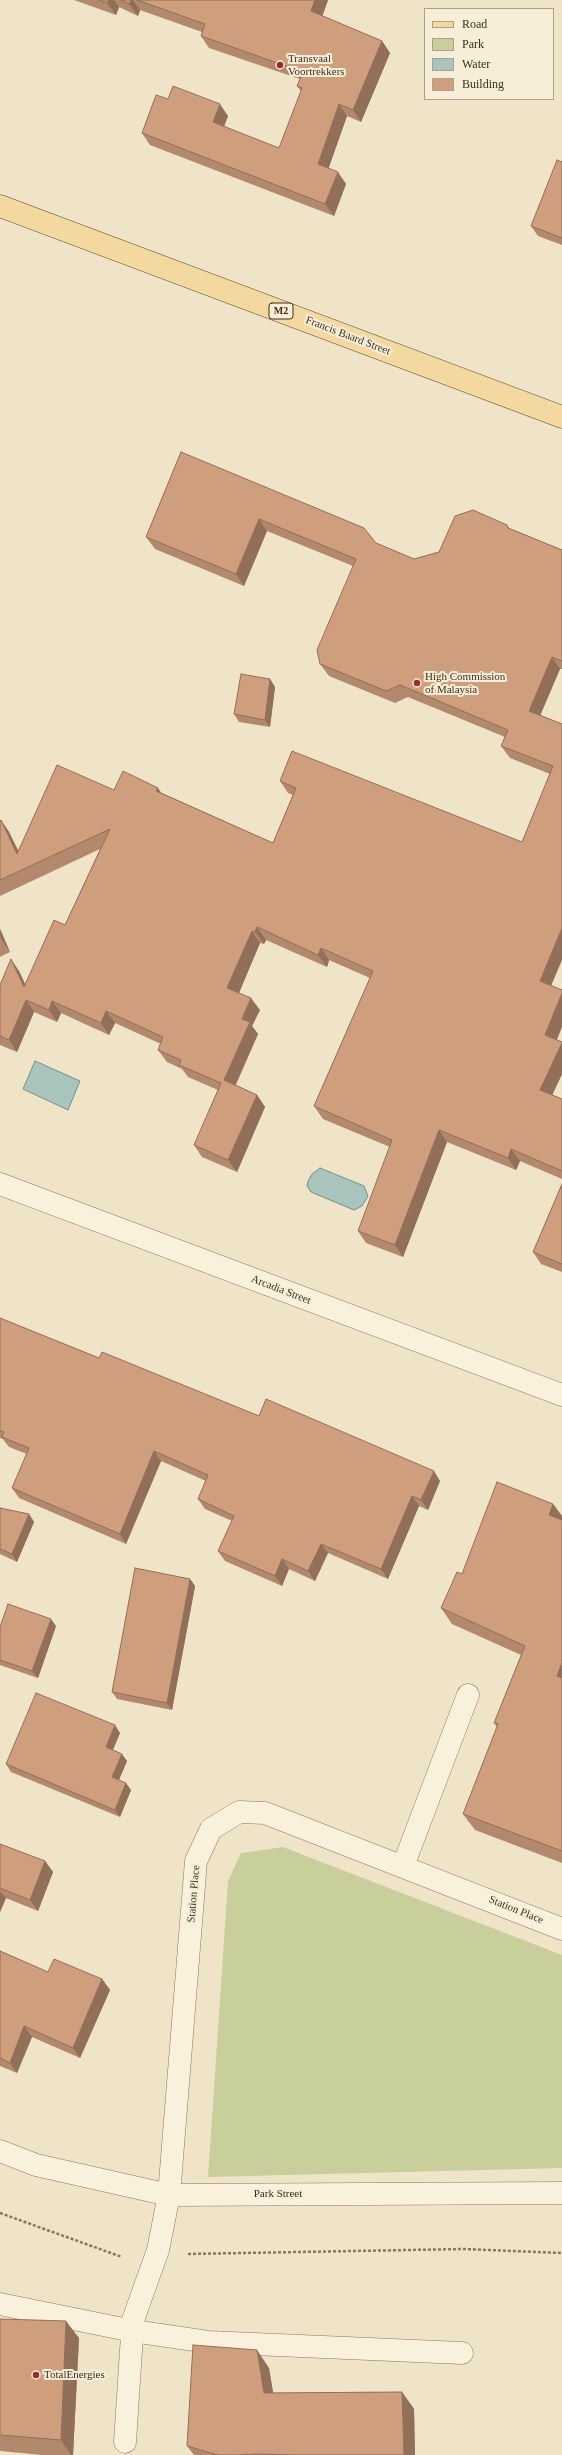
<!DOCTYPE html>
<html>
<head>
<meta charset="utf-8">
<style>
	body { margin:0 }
	#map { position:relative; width:562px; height:2455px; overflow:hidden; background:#f0e4c8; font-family:Georgia,serif }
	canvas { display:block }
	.legend { position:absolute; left:424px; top:8px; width:130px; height:92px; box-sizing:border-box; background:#f7eed8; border:1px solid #ada18e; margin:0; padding:5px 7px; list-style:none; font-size:12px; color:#3d2e20 }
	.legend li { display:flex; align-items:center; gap:8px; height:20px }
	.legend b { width:20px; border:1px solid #ada18e }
</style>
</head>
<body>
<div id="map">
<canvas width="562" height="2455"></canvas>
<ul class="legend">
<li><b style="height:5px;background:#f3d9a0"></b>Road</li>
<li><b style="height:11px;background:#c9cf9b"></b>Park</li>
<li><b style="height:11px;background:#a9c4bc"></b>Water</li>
<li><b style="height:11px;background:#cf9f7d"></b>Building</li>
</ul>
</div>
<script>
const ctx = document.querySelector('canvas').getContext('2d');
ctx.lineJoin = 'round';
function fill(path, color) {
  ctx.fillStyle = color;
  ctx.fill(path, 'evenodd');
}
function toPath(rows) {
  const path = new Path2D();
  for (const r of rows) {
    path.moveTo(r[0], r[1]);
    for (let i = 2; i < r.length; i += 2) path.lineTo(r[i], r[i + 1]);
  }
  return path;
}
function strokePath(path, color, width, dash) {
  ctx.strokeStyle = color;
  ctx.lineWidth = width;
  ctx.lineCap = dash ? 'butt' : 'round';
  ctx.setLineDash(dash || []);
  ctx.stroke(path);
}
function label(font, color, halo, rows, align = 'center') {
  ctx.font = font + ' Georgia,serif';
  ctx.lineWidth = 4;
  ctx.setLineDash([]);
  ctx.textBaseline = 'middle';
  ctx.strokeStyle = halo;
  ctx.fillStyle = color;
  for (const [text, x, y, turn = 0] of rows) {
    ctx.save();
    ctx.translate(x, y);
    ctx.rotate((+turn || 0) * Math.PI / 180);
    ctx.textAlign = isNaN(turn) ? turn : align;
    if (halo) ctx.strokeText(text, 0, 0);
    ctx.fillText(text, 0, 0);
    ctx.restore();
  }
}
fill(toPath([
	[283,1847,562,1955,562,2168,208,2177,228,1881,241,1853]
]), '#c9cf9b');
const water = toPath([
	[35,1061,80,1081,68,1110,23,1089,35,1061],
	[320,1168,364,1186,368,1196,362,1206,354,1210,311,1192,307,1186,308,1181,312,1174,320,1168]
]);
fill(water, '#a9c4bc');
strokePath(water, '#6f938a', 1);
const minor = toPath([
	[0,1184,562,1395],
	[403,1866,468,1695],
	[0,2151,36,2165,169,2195,562,2193],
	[0,2304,133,2331,208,2342,462,2353],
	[125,2442,133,2320,158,2250,169,2195,196,1861,211,1829,239,1812,265,1813,562,1929]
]);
const major = toPath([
	[0,206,562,417]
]);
strokePath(minor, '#8d765c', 23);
strokePath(major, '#5b4430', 23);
strokePath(toPath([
	[0,2213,122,2257],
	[188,2254,464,2249,562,2253]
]), '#8d765c', 2.5, [3, 2]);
strokePath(minor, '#faf1dc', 22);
strokePath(major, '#f3d9a0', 22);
fill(toPath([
	[74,0,328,0,322,16,382,41,390,53,361,122,347,116,328,168,346,184,334,216,150,145,142,133,168,99,228,116,224,127,279,148,301,91,297,86,300,79,209,48,201,36,202,32,140,10,138,16,119,7,116,15],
	[562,162,562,245,538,236,531,226],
	[181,452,376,543,414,559,439,552,507,525,509,528,562,550,562,669,560,669,540,715,562,724,551,986,557,1040,562,1042,562,1074,552,1095,562,1099,562,1179,520,1161,516,1170,447,1142,403,1257,366,1243,358,1231,390,1147,323,1119,314,1106,370,978,329,960,327,967,266,940,264,944,260,943,239,993,260,1010,252,1026,258,1034,236,1085,257,1095,265,1107,237,1172,202,1157,194,1145,218,1090,188,1077,182,1069,167,1062,158,1050,161,1044,115,1023,109,1035,61,1013,57,1022,34,1012,17,1052,0,1045,0,985,19,971,25,984,65,925,100,849,0,896,0,821,1,820,9,832,18,852,114,790,162,793,273,843,293,795,288,793,280,781,522,842,550,774,510,758,501,746,505,737,408,697,395,703,329,676,320,664,353,566,267,531,244,586,155,549,146,537],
	[270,679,275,687,270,727,239,722,234,714],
	[0,929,10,952,0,957],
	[562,1184,562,1272,541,1264,533,1252],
	[0,1318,99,1358,440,1481,428,1510,419,1506,388,1579,328,1553,315,1581,289,1569,282,1586,225,1561,218,1551,232,1521,205,1509,198,1499,206,1481,161,1461,126,1544,19,1498,12,1488,27,1454,9,1447,3,1439,0,1438],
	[553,1504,562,1516,562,1863,475,1830,463,1814,497,1727,494,1723,521,1655,452,1624,441,1608,462,1574],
	[0,1508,29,1514,34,1522,17,1562,0,1554],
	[190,1579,195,1586,172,1710,117,1699,112,1692],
	[56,1626,38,1678,0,1665,0,1627],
	[120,1733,113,1750,127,1761,119,1780,131,1790,120,1817,11,1772,6,1764],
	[0,1844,45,1861,53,1872,38,1911,6,1898,0,1912],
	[0,1951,48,1972,102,1979,110,1990,80,2058,32,2037,17,2073,0,2066],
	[0,2319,79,2338,73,2455,42,2455,0,2451],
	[269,2368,273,2393,402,2392,414,2409,415,2455,194,2455,187,2446]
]), '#b2896c');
fill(toPath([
	[109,0,114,0,119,7,116,15,107,3],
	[131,0,133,0,140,10,138,16,129,4],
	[315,0,328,0,320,23,311,11],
	[382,41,390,53,361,122,353,110],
	[220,104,228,116,221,134,213,122],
	[339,104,347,116,326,176,318,164],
	[338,172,346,184,334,216,325,204],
	[259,519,267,531,244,586,236,574],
	[552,657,560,669,537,723,529,711],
	[270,679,275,687,270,727,265,720],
	[158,788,166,800,156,791],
	[1,820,9,832,26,866,17,854],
	[257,927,266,940,264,944,255,932],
	[562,928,562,960,548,993,540,981],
	[0,929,10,952,2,940,0,936],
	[252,931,260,943,236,1000,227,988],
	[321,948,329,960,327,967,318,955],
	[11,959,19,971,32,999,24,987],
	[562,993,562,1027,554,1047,545,1035],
	[251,998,260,1010,252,1026,258,1034,232,1092,224,1080,242,1019],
	[26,1000,34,1012,17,1052,9,1040],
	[52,1001,61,1013,57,1022,49,1010],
	[106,1011,115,1023,109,1035,101,1023],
	[562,1043,562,1074,549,1102,540,1090],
	[257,1095,265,1107,237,1172,228,1160],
	[439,1130,447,1142,403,1257,395,1245],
	[511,1149,520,1161,516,1170,508,1158],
	[154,1451,161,1461,126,1544,120,1534],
	[434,1471,440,1481,428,1510,421,1500],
	[412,1496,419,1506,388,1579,381,1569],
	[553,1504,562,1516,562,1527,549,1515],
	[29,1514,34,1522,17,1562,12,1554],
	[321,1544,328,1553,315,1581,308,1571],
	[282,1559,289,1569,282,1586,275,1576],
	[190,1579,195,1586,172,1710,167,1703],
	[51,1619,56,1626,38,1678,32,1671],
	[562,1663,562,1683,557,1676],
	[115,1725,120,1733,111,1754,106,1747],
	[122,1754,127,1761,117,1784,112,1777],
	[126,1783,131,1790,120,1817,115,1810],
	[45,1861,53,1872,38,1911,30,1900],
	[0,1891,6,1898,0,1912],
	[102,1979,110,1990,80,2058,73,2048],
	[24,2026,32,2037,17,2073,10,2063],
	[66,2321,79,2338,73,2455,71,2455,61,2440],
	[257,2350,269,2368,276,2410,264,2393],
	[402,2392,414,2409,415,2455,404,2455]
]), '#916f58');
const building = toPath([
	[99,0,109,0,107,3,99,0],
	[121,0,131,0,129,4,121,0],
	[137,0,315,0,311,11,382,41,353,110,339,104,318,164,338,172,325,204,142,133,156,95,168,99,173,86,220,104,213,122,279,148,302,88,297,86,303,72,201,36,205,24,137,0],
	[557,160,562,162,562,238,531,226,557,160],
	[181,452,364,528,376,543,414,559,439,552,455,516,473,510,507,525,508,528,562,550,562,661,552,657,529,711,562,724,562,928,540,981,562,990,562,993,545,1035,562,1042,562,1043,540,1090,562,1099,562,1171,511,1149,508,1158,439,1130,395,1245,358,1231,392,1140,314,1106,373,971,321,948,318,955,257,927,255,932,252,931,227,988,251,998,242,1019,250,1022,224,1080,257,1095,228,1160,194,1145,221,1083,179,1065,181,1060,158,1050,163,1037,106,1011,101,1023,52,1001,49,1010,26,1000,9,1040,0,1036,0,985,11,959,24,987,54,920,65,925,110,829,0,880,0,821,1,820,17,854,57,765,114,790,123,771,158,788,156,791,273,843,296,788,280,781,292,751,522,842,553,766,501,746,508,730,400,685,386,691,320,664,317,650,356,559,259,519,236,574,146,537,181,452],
	[241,674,270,679,265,720,234,714,241,674],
	[562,1184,562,1264,533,1252,562,1184],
	[0,1318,99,1358,102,1352,259,1416,266,1399,434,1471,421,1500,412,1496,381,1569,321,1544,308,1571,282,1559,275,1576,218,1551,234,1516,198,1499,208,1475,154,1451,120,1534,12,1488,29,1448,2,1437,4,1432,0,1431,0,1318],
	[497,1482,553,1504,549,1515,562,1520,562,1663,557,1676,562,1678,562,1851,463,1814,498,1724,494,1723,525,1646,441,1608,457,1572,462,1574,497,1482],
	[0,1508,29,1514,12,1554,0,1549,0,1508],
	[135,1568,190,1579,167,1703,112,1692,135,1568],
	[8,1604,51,1619,32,1671,0,1660,0,1627,8,1604],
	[36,1693,115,1725,106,1747,122,1754,112,1777,126,1783,115,1810,6,1764,36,1693],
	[0,1844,45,1861,30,1900,0,1888,0,1844],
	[0,1951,48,1972,54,1959,102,1979,73,2048,24,2026,10,2063,0,2058,0,1951],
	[0,2319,66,2321,61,2440,0,2435,0,2319],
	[193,2345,257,2350,264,2393,402,2392,404,2455,294,2455,259,2454,239,2455,218,2455,187,2446,193,2345]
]);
fill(building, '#cf9f7d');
strokePath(building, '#916f58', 1);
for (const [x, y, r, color] of [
	[280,65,4,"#9e2a2b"],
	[417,683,4,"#9e2a2b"],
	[36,2375,4,"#9e2a2b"]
]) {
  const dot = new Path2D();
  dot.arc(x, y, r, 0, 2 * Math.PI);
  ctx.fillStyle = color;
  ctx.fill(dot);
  strokePath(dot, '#f7eed8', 1.5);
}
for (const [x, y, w] of [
	[281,311,24]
]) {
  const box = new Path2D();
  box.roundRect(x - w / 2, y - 8, w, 16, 3);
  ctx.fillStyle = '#f7eed8';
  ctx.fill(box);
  strokePath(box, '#3d2e20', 1);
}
label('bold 10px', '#3d2e20', null, [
	["M2",281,311]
]);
label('11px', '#3d2e20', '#f7eed8', [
	["Transvaal",288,59],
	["Voortrekkers",288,72],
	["High Commission",425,677],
	["of Malaysia",425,690],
	["TotalEnergies",44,2375]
], 'left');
label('11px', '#3d2e20', '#f7eed8', [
	["Francis Baard Street",348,336,21],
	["Arcadia Street",281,1290,21],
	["Station Place",194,1894,-85],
	["Station Place",516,1910,22],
	["Park Street",278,2194]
]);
</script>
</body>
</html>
